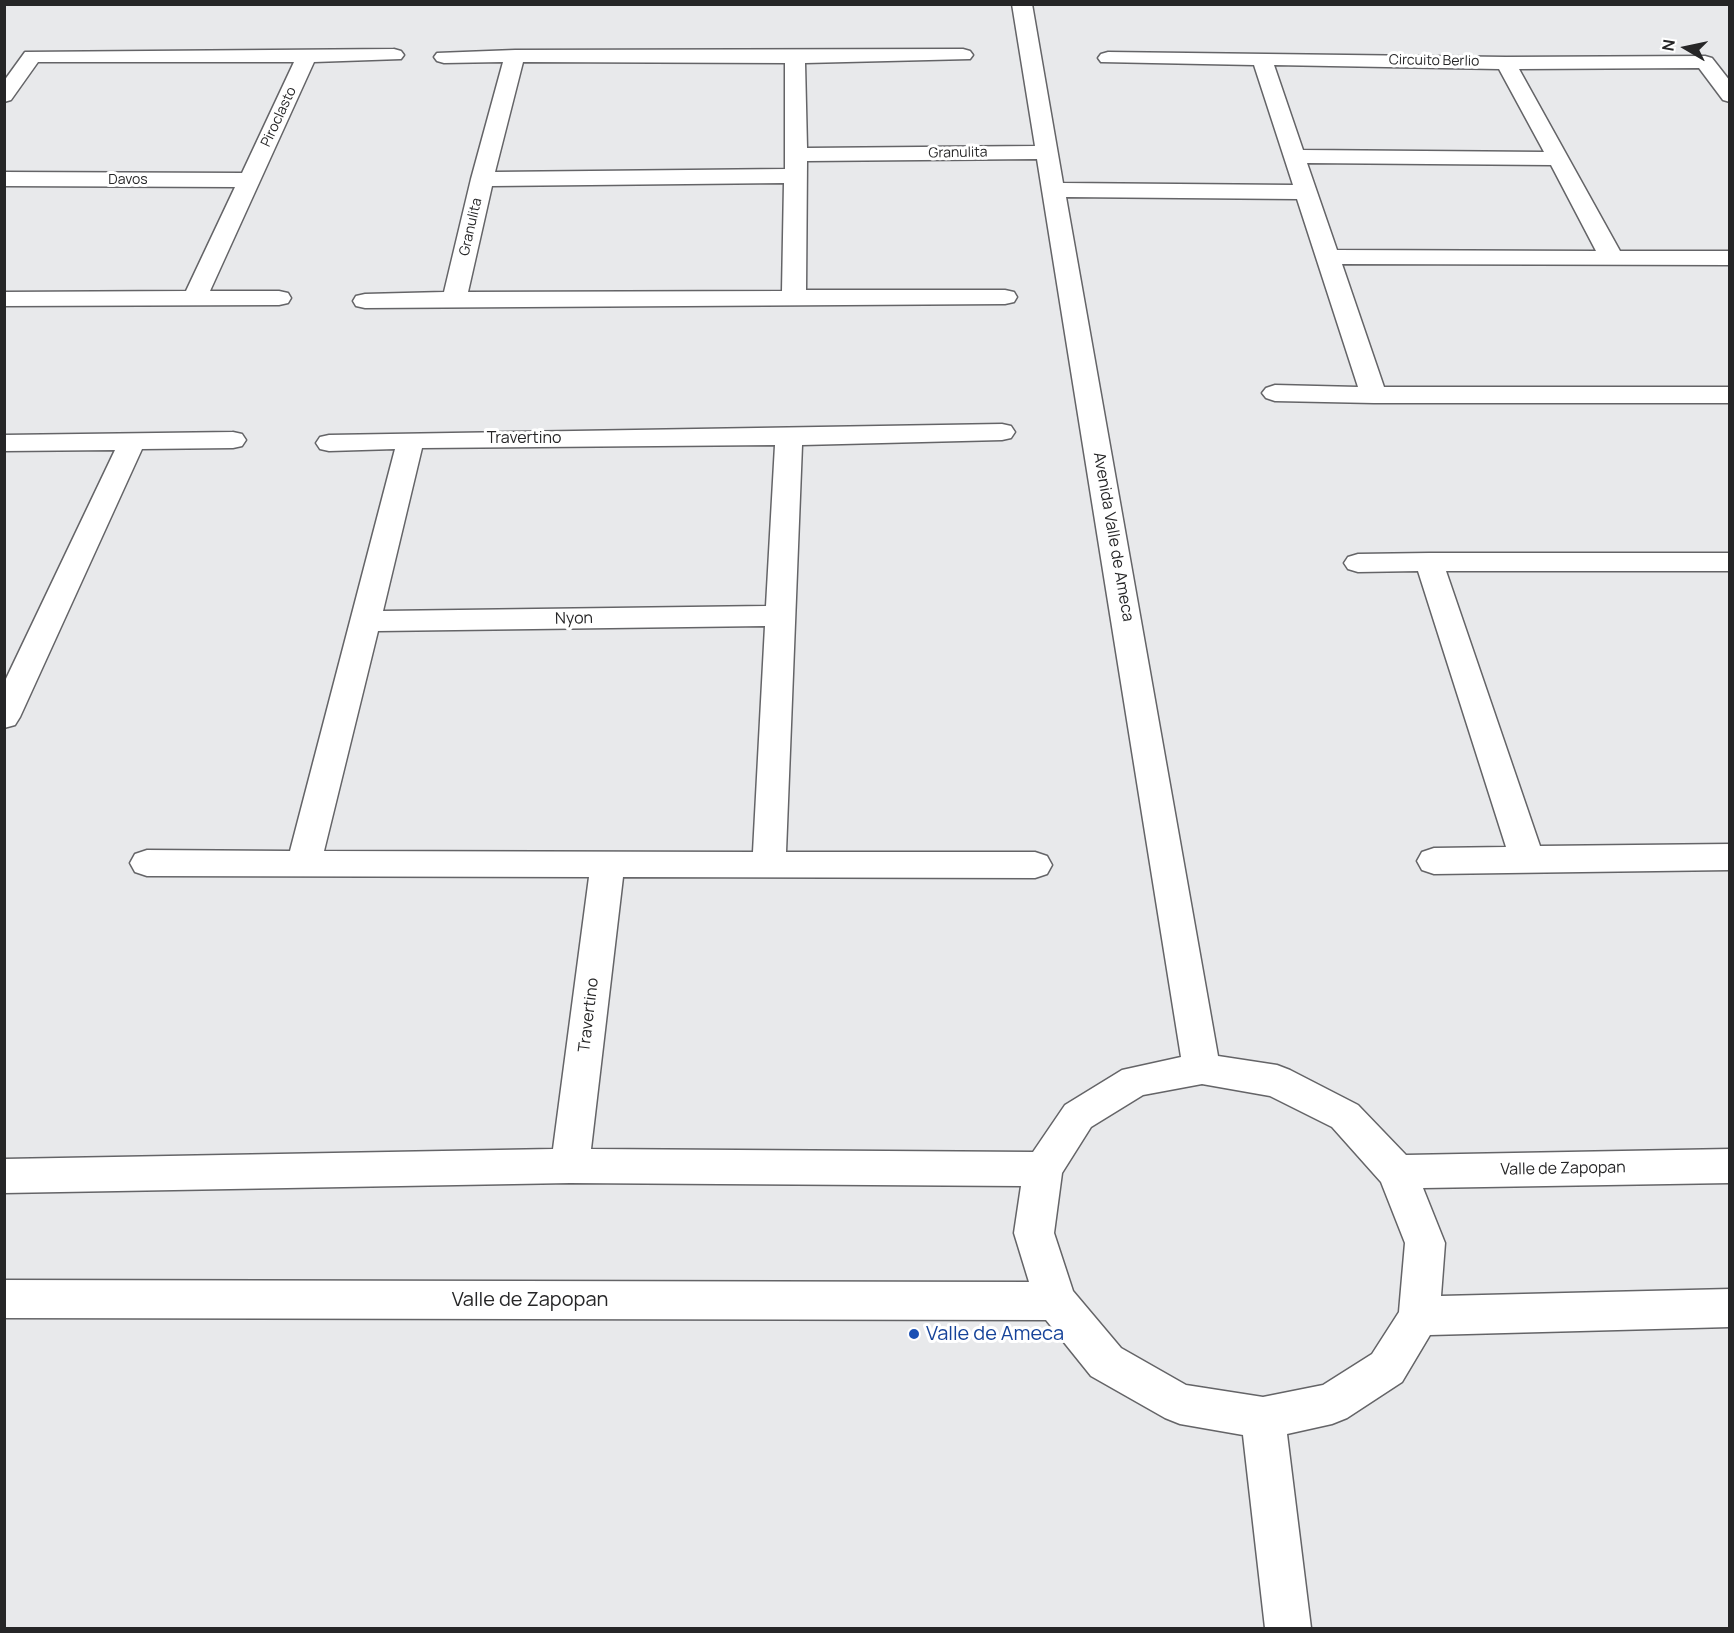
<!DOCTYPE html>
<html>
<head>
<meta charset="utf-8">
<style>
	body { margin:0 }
	#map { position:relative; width:1734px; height:1633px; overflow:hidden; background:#e8e9eb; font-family:Manrope,sans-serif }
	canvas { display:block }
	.frame { position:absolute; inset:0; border:6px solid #262627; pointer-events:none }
	.north { position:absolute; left:1656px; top:18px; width:60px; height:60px; -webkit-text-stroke:4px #fff; paint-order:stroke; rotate:279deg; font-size:16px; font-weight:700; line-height:24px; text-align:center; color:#262627 }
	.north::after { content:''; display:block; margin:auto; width:21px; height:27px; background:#262627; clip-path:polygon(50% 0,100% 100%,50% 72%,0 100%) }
</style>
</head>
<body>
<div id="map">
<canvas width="1734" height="1633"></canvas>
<div class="frame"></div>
<div class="north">N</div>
</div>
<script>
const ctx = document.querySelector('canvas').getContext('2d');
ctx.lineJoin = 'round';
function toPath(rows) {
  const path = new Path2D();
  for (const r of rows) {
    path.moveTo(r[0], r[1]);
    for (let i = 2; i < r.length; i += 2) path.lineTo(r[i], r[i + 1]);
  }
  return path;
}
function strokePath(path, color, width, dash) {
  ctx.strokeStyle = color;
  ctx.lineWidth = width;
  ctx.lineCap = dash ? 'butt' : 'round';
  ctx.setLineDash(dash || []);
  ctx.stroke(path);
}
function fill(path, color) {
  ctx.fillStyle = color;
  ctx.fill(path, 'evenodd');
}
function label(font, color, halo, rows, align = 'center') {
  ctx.font = font + ' Manrope,sans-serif';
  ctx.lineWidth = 6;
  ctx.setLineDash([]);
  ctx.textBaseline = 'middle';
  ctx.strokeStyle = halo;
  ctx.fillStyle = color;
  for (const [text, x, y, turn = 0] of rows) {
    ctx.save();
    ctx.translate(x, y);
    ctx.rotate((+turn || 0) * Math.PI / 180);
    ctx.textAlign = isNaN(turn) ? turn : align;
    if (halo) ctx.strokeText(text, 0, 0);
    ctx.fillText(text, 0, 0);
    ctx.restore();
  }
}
const street = toPath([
	[1012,4,1032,4,1063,183,1293,185,1254,65,1101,62,1098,58,1101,54,1108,52,1506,57,1705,56,1712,58,1730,81,1730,102,1723,100,1699,68,1519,69,1620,251,1730,251,1730,265,1342,264,1384,387,1730,387,1730,403,1374,403,1275,401,1266,398,1262,393,1266,388,1275,385,1358,387,1297,199,1066,197,1218,1056,1277,1065,1290,1070,1358,1105,1406,1155,1730,1149,1730,1183,1423,1188,1445,1243,1441,1296,1730,1289,1730,1327,1430,1335,1402,1382,1347,1418,1332,1424,1287,1434,1311,1628,1265,1628,1243,1435,1180,1424,1165,1418,1091,1376,1046,1320,4,1318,4,1280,1029,1282,1014,1233,1021,1186,570,1183,4,1193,4,1159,553,1149,589,877,147,876,135,872,130,863,135,854,147,850,290,851,395,449,329,451,320,449,316,443,320,437,329,435,1002,424,1011,426,1015,432,1011,438,1002,440,802,445,786,852,1035,852,1047,856,1052,865,1047,874,1035,878,623,877,591,1149,1033,1152,1065,1105,1122,1070,1181,1057,1037,159,807,161,806,290,1005,290,1014,292,1017,297,1014,302,1005,304,365,308,356,306,353,301,356,296,365,294,444,292,471,179,503,62,444,63,437,61,434,57,437,53,515,50,963,49,970,51,973,55,970,59,805,63,807,148,1035,146,1012,4],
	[523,62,785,63,785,169,495,172,523,62],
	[1274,65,1499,69,1544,152,1303,150,1274,65],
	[1307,163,1551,165,1596,251,1337,250,1307,163],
	[784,183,782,291,468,292,492,186,784,183],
	[775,445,766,606,383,611,422,448,775,445],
	[765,626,753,852,324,851,378,631,765,626],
	[1202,1084,1270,1096,1332,1127,1381,1182,1405,1243,1399,1312,1372,1354,1323,1385,1263,1397,1186,1385,1121,1348,1073,1291,1054,1233,1062,1173,1091,1127,1143,1095,1202,1084],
	[394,49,401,51,404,55,401,59,314,62,210,291,279,291,288,293,291,298,288,303,279,305,4,306,4,292,186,291,235,187,4,186,4,172,242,173,294,62,38,62,11,100,4,102,4,81,25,52,394,49],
	[233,432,242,434,246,440,242,446,233,448,142,449,20,717,15,725,4,728,4,683,115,450,4,451,4,435,233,432],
	[1730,553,1730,571,1446,571,1540,846,1730,844,1730,870,1434,874,1422,870,1417,861,1422,852,1434,848,1506,847,1418,571,1358,572,1348,569,1344,563,1348,557,1358,554,1429,553,1730,553]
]);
strokePath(street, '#646467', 3);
fill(street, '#fff');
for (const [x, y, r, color] of [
	[914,1334,6,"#1a4fb4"]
]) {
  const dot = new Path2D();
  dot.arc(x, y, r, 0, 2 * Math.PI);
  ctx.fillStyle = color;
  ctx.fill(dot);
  strokePath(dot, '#fff', 2);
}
label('14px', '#262627', '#fff', [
	["Circuito Berlio",1434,61,1],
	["Piroclasto",279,117,-65],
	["Granulita",958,153,-1],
	["Davos",128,180],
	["Granulita",471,227,-77]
]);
label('16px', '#262627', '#fff', [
	["Travertino",524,439],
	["Avenida Valle de Ameca",1113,537,80],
	["Nyon",574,619,-1],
	["Travertino",589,1015,-83],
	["Valle de Zapopan",1563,1169,-1]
]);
label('20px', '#262627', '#fff', [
	["Valle de Zapopan",530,1300]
]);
label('20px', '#164399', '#fff', [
	["Valle de Ameca",926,1334]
], 'left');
</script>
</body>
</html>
